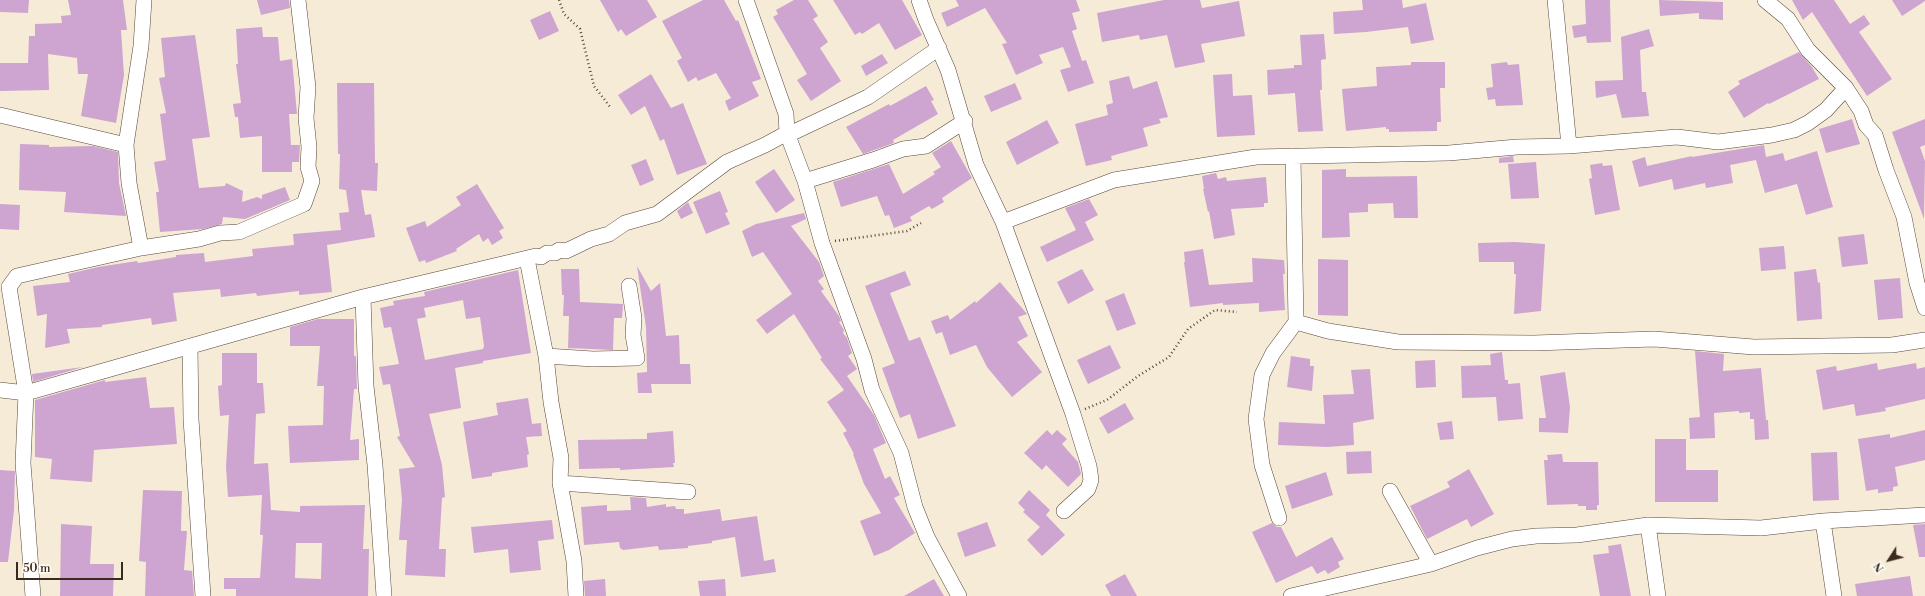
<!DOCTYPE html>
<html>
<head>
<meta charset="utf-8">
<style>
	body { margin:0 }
	#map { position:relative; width:1925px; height:596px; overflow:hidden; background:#f6ebd7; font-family:"Libre Bodoni",serif }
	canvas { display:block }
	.north { position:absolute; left:1869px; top:540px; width:40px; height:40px; -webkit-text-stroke:3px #fdfcf7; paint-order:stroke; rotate:234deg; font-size:11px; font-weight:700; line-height:16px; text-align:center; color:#3b2a1e }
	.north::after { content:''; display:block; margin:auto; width:14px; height:18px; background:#3b2a1e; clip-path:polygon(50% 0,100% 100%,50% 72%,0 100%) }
	.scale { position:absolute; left:16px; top:562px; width:107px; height:18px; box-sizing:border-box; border:2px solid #3b2a1e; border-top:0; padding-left:5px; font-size:12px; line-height:14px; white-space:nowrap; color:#3b2a1e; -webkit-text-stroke:3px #fdfcf7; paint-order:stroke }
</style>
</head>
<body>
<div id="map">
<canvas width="1925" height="596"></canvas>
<div class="north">N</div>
<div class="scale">50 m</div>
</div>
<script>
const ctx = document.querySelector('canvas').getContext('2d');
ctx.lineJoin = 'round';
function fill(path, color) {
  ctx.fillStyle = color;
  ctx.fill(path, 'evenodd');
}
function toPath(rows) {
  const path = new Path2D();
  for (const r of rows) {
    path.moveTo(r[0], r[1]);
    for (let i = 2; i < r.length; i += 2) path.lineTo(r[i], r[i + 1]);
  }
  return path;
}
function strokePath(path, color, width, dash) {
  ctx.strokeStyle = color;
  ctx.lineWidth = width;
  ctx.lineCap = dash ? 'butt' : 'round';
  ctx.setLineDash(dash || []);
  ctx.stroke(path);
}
fill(toPath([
	[0,0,29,0,28,13,0,12],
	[68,0,123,0,127,30,121,30,124,75,116,123,81,116,88,74,78,74,77,58,48,54,49,90,0,91,0,63,28,63,29,36,35,36,35,24,62,23,61,16,71,15],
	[257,0,289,0,290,8,261,15],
	[600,0,647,0,657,17,626,36,621,29,618,32],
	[703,0,724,0,736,21,738,20,761,79,752,82,759,96,729,111,725,101,731,98,716,73,698,81,696,77,688,82,677,61,682,58,662,21],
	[794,0,808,0,818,16,813,19,828,42,820,48,841,81,811,101,797,80,807,74,773,17,778,14,776,10],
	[833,0,902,0,922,35,895,50,879,23,862,34,860,32,855,35],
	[956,0,1076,0,1080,11,1072,13,1077,29,1072,31,1082,61,1086,60,1094,83,1068,92,1060,70,1071,67,1063,47,1039,55,1043,63,1016,75,1002,44,1007,43,985,8,947,27,941,13,959,6],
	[1164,0,1200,0,1202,8,1239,1,1245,36,1201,44,1205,62,1175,68,1167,35,1140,40,1139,35,1102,42,1097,13],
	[1362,0,1402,0,1403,8,1426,3,1434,40,1411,44,1408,27,1366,32,1334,34,1333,12,1363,10],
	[1585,0,1610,0,1611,42,1587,43,1586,36,1574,38,1572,26,1586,24],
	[1659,0,1723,2,1723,20,1699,19,1699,13,1660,16],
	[1792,0,1834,0,1850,24,1864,15,1870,24,1859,32,1892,79,1867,96,1812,12,1803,20],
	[1892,0,1925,0,1925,1,1902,16],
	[550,11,559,31,539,40,530,20],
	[262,27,263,37,278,37,280,61,292,59,297,114,289,114,291,145,300,145,299,162,292,162,292,172,262,172,262,136,240,138,238,117,235,117,233,104,241,103,236,64,238,64,236,29],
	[1649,29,1654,46,1640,50,1642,92,1646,92,1649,116,1622,118,1616,94,1596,98,1595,81,1623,80,1621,37],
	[1324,34,1326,59,1321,60,1322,90,1320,90,1323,131,1298,132,1295,93,1268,95,1267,70,1294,68,1294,65,1302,65,1300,35],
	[195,35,210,137,192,139,199,188,225,186,226,183,243,191,242,202,257,197,262,199,262,195,285,187,290,200,245,219,223,217,222,224,203,229,160,232,156,192,159,192,154,162,166,160,160,114,166,113,159,78,165,77,161,38],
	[1799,52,1812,67,1819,79,1769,104,1768,103,1744,118,1728,92,1740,84,1738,81],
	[882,54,888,63,866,76,861,66],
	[1411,62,1445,62,1445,88,1440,88,1441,122,1437,122,1437,131,1389,132,1389,129,1386,129,1386,127,1346,131,1342,89,1377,86,1376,67,1411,65],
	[1507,62,1508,65,1519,64,1523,105,1496,106,1495,99,1488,100,1486,88,1493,87,1491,64],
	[651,74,671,108,683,103,707,164,677,175,664,139,660,141,645,106,631,115,618,95],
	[1232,74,1233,96,1252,95,1255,135,1217,137,1213,75],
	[1129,76,1133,89,1157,81,1168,117,1159,119,1161,123,1143,128,1148,146,1111,156,1112,160,1086,166,1075,124,1108,115,1106,105,1113,103,1109,81],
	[337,83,374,83,375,163,378,163,377,191,361,190,365,215,371,214,375,237,327,245,332,292,299,295,299,291,257,296,256,293,221,297,220,289,173,293,177,321,152,325,151,318,102,325,102,327,67,329,70,343,45,348,47,314,37,316,33,286,70,282,68,274,98,267,137,261,138,263,176,257,176,255,204,253,205,262,253,256,252,249,294,245,293,234,341,230,339,213,349,212,346,190,339,189,340,154,338,154],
	[1015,83,1022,99,991,112,984,96],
	[926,86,934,100,931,101,938,114,893,140,894,143,863,154,846,127,889,104,890,106],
	[1852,119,1860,144,1826,153,1819,129],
	[1925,119,1925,145,1920,147,1925,161,1924,219,1892,132],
	[1047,120,1059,143,1017,165,1006,142],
	[951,141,972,178,942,198,944,202,932,209,929,206,910,217,912,221,894,228,889,215,885,216,877,196,841,207,833,182,889,164,903,194,935,174,933,172,941,167,932,153],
	[20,144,49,145,49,147,93,146,118,152,119,183,126,216,64,212,66,192,19,190],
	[1764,145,1766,157,1783,153,1785,161,1817,151,1833,207,1806,215,1797,184,1765,193,1756,160,1730,165,1733,183,1706,188,1705,183,1674,190,1672,179,1639,187,1632,161,1645,157,1647,166,1692,156,1692,157],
	[1513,156,1514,162,1499,163,1499,158],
	[646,159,654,180,640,186,631,165],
	[1536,162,1539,198,1511,199,1508,164],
	[1602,163,1603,166,1612,165,1620,210,1595,215,1589,179,1592,178,1590,165],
	[774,169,795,200,776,213,755,182],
	[1346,169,1346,177,1417,176,1418,218,1394,218,1393,203,1368,204,1368,212,1349,213,1350,237,1322,238,1322,170],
	[1216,173,1218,179,1226,177,1227,181,1266,177,1268,203,1264,203,1264,207,1231,209,1235,235,1214,239,1209,211,1208,212,1203,189,1204,189,1202,176],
	[477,184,504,228,499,231,503,238,492,245,488,238,483,242,479,234,456,249,457,251,426,263,425,260,419,262,406,228,425,221,427,227,461,205,456,197],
	[720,191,728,212,725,213,730,224,706,234,693,202],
	[1089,199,1098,215,1085,222,1094,240,1047,262,1040,247,1076,230,1065,208],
	[688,202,693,213,681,219,677,211],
	[0,204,20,205,19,230,0,229],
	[804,213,806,219,791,226,819,262,824,276,818,281,824,289,821,291,839,316,841,321,839,322,844,330,843,333,847,338,852,353,848,356,857,369,847,376,874,415,886,443,873,449,885,479,890,476,900,495,894,498,915,533,889,550,874,556,860,521,881,513,864,484,853,454,854,454,843,433,847,431,827,402,844,390,820,359,822,358,794,314,767,334,756,320,792,294,763,252,752,257,742,231,756,224],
	[1864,234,1868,264,1842,267,1838,237],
	[1515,242,1545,244,1541,311,1514,314,1516,274,1514,274,1514,262,1479,262,1478,243],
	[1784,246,1786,269,1761,271,1759,248],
	[1203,249,1209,285,1253,282,1252,258,1284,260,1285,274,1283,274,1285,310,1259,312,1259,303,1223,305,1223,303,1190,307,1184,262,1185,262,1184,252],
	[1318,259,1348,260,1348,316,1318,315],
	[637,266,651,291,660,283,666,336,679,335,680,364,690,364,691,384,651,384,652,393,638,393,637,373,647,372,646,327],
	[561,269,579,269,580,302,623,304,622,318,614,318,613,350,568,348,569,316,563,316,564,295,562,295],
	[1082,269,1094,290,1068,304,1057,282],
	[1816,269,1818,283,1820,282,1822,319,1797,321,1794,272],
	[518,270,531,353,483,361,483,363,455,368,461,408,429,414,442,465,445,497,442,498,439,549,446,549,445,577,405,575,407,540,399,540,402,500,399,469,415,467,397,437,400,436,390,384,383,385,379,367,399,364,391,327,384,328,380,308,394,305,393,301,425,296,424,292],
	[463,300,466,319,480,317,484,346,483,349,425,360,417,319,426,317,424,308],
	[905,271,911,285,890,293,909,341,920,337,956,426,918,439,910,414,900,418,882,368,895,363,865,286],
	[1900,278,1903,318,1878,320,1874,280],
	[1000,282,1027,314,1018,317,1028,336,1017,342,1042,372,1012,397,987,367,976,345,950,355,942,332,936,334,931,321,948,315,950,320,975,301,976,303],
	[1124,293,1136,324,1117,331,1105,301],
	[318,319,354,319,354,356,356,356,357,389,354,389,350,440,359,439,359,460,290,463,288,426,323,425,324,386,317,386,320,346,290,346,290,327],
	[1110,345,1121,368,1088,384,1077,360],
	[1695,351,1724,354,1723,371,1761,368,1766,420,1768,420,1769,439,1755,440,1754,419,1750,419,1750,412,1739,413,1739,411,1714,413,1715,438,1690,439,1689,418,1700,417],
	[1502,352,1505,380,1508,380,1508,384,1520,383,1523,419,1498,421,1496,397,1462,398,1461,366,1491,365,1490,354],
	[222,353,257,353,257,383,263,383,265,413,256,414,254,464,268,463,271,510,300,512,300,506,365,505,363,549,369,549,368,596,236,596,236,589,224,589,224,578,260,578,263,535,260,535,262,495,228,497,226,467,229,415,220,416,218,386,222,385],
	[296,543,322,543,321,579,295,578],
	[1291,356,1310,359,1310,366,1314,366,1312,391,1287,387],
	[1435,360,1436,387,1416,388,1415,361],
	[1877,363,1878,370,1916,363,1917,369,1925,367,1925,399,1885,408,1886,411,1856,416,1854,404,1823,410,1816,370,1836,366,1837,371],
	[83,367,33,382,32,374],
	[1370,369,1374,419,1353,423,1354,445,1327,447,1278,445,1279,422,1325,424,1323,395,1354,394,1351,370],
	[1565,372,1570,407,1568,433,1539,432,1539,418,1546,418,1540,376],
	[146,377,150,408,174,407,177,444,94,450,92,482,50,479,52,459,35,457,35,400,105,380,105,382],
	[528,398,532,424,541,423,542,436,526,437,529,454,527,455,528,467,492,473,492,476,472,479,463,422,498,415,496,403],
	[1125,403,1134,419,1108,434,1099,418],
	[1452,421,1454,439,1440,440,1437,423],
	[1047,430,1052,435,1057,430,1067,439,1062,444,1078,462,1081,474,1068,487,1046,465,1042,470,1024,453],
	[1925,430,1925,460,1895,467,1898,486,1893,487,1893,491,1878,493,1878,489,1866,491,1858,439,1890,434,1890,438],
	[673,431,675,463,673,463,674,467,620,470,620,468,579,469,578,440,647,439,647,433],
	[1655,439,1686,439,1686,470,1718,470,1718,502,1655,502],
	[1371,451,1372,473,1347,474,1346,452],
	[1837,452,1839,500,1813,501,1811,453],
	[1562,454,1563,462,1598,462,1599,505,1597,505,1597,510,1586,510,1586,506,1578,506,1578,504,1547,505,1544,460,1548,460,1547,455],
	[1469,469,1494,514,1471,527,1467,519,1427,539,1410,506,1450,487,1447,482],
	[0,470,15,471,14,510,8,562,0,562],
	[1326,472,1333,495,1292,509,1285,486],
	[143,490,182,491,181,531,187,531,184,570,192,571,194,596,145,596,146,562,139,561],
	[1029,490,1050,510,1046,515,1065,535,1042,556,1027,540,1040,527,1023,512,1025,510,1018,503],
	[630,497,646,498,647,507,666,504,666,507,675,506,676,509,684,509,684,514,720,509,722,521,757,516,764,561,774,559,776,572,741,577,735,537,712,541,712,543,688,546,688,548,659,550,658,546,623,550,620,548,619,542,584,545,581,507,607,505,607,511,631,510],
	[552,520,554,539,538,541,541,570,510,573,508,549,474,553,471,527],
	[987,522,996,546,965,557,957,533],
	[1272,523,1277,527,1281,527,1296,557,1332,537,1344,559,1338,562,1340,567,1328,574,1325,570,1317,574,1312,566,1276,583,1252,532],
	[61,524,92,526,90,564,114,564,113,596,60,596],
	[1925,524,1925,557,1919,557,1913,525],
	[1621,544,1631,596,1600,596,1593,555,1609,553,1608,546],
	[1125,574,1137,596,1111,596,1105,585],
	[1910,576,1913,596,1857,596,1855,584],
	[605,579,606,596,585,596,584,581],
	[725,579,726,596,700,596,698,581],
	[934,579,944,596,904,596]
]), '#cea5d0');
const minor = toPath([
	[746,0,786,114,787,133,805,181,822,243,864,359,872,390,901,453,915,507,927,537,959,596],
	[919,0,926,20,948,70,976,165,1003,222,1073,414,1089,466,1091,480,1088,489,1064,511],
	[1555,0,1569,146],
	[1765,0,1788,19,1808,50,1846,88,1861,111,1866,125,1875,135,1886,170,1904,217,1917,283,1925,308],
	[0,115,126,145],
	[805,181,873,160,903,149,926,146,965,121],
	[1003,222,1114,180,1256,157,1449,153,1517,147,1569,146,1677,137,1718,142,1772,135,1794,130,1808,123,1826,110,1846,88],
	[141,248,129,183,126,145,141,46,144,0],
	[527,259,546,356,551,402,561,458,560,483,574,561,576,596],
	[363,297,366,386,375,465,384,596],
	[1296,322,1328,331,1398,342,1534,343,1654,339,1754,347,1892,345,1925,340],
	[190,346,191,419,203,596],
	[546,356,593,359,637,358,633,335,634,318,629,286],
	[0,390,26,393,363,297,536,256,541,257,547,253,555,253,559,250,566,251,591,239,609,234,625,223,657,214,727,162,765,145,787,133,794,132,868,97,939,48],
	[560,483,688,492],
	[1390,491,1431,564],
	[1279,518,1262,465,1256,419,1262,375,1273,353,1296,322,1293,156],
	[1823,521,1834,596],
	[1648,525,1658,596],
	[33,596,23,463,26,393,9,287,17,276,141,248,199,239,220,233,239,232,304,204,312,181,308,167,309,147,306,118,308,87,298,0],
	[1291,596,1431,564,1477,548,1512,539,1536,536,1577,535,1648,525,1761,528,1823,521,1925,515]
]);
strokePath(minor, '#57473a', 16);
strokePath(toPath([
	[559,0,564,14,580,29,594,86,611,108],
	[835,241,907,231,921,223],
	[1085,409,1107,400,1138,376,1169,357,1188,329,1215,310,1237,312]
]), '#57473a', 2.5, [1, 3]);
strokePath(minor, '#fff', 15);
</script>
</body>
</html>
